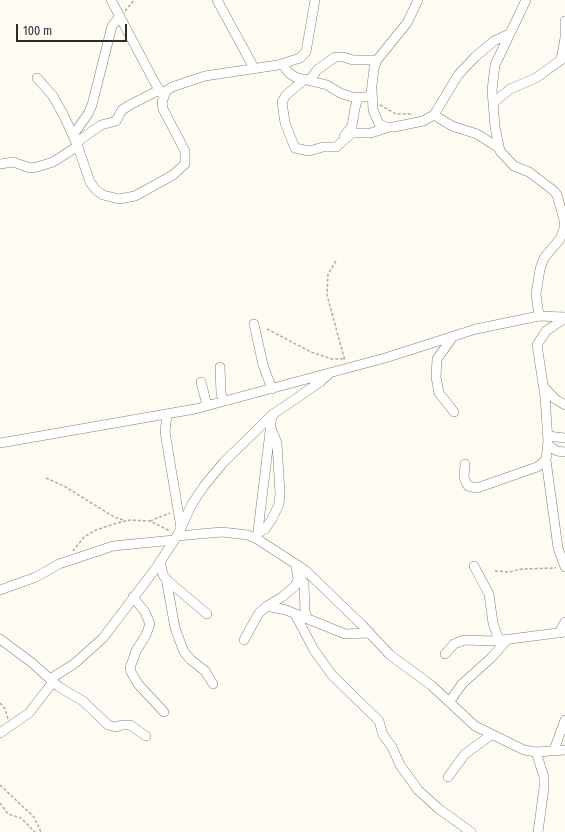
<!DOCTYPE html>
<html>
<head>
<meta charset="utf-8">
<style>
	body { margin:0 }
	#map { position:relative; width:565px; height:832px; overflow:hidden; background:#fefbf3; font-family:"Fira Sans Condensed",sans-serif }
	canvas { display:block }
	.scale { position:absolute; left:16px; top:24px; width:111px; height:18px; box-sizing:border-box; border:2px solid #2f2c25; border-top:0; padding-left:5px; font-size:12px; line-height:14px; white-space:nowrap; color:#2f2c25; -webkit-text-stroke:3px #fff; paint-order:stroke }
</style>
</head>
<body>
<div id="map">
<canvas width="565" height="832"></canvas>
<div class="scale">100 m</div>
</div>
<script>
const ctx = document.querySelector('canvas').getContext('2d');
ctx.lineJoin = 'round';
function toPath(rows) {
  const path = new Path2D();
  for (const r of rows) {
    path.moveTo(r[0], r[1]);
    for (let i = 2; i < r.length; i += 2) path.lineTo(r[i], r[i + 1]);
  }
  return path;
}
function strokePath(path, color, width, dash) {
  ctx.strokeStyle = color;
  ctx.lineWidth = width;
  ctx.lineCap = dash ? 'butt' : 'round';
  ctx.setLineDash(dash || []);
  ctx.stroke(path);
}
const minor = toPath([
	[111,0,155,83,163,96],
	[217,0,254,68],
	[526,0,495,65,492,90,495,127,500,151,514,166,529,172,554,191,557,195,564,220,564,229,560,239,544,258,540,269,536,294,539,316],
	[561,60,565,38,565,21],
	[282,64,289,73,295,77,327,85,340,93,352,97,367,97,371,94,374,68,377,60,407,23,418,0],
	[37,78,53,96,65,118,78,147,90,182,96,190,103,195,119,199,135,196,173,175,185,164,185,151,163,109,162,102,166,91,172,87,205,76,278,65,300,58,306,52,315,0],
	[305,79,286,95,282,102,285,123,295,148,309,151,323,147,336,147,352,133,371,133,389,127],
	[310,80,317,70,335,57,343,57,353,60,377,60],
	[372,90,373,110,379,124,386,127,394,127,423,121,434,115,458,75,475,57,494,41,509,34],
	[493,103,510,89,536,78,565,57],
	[434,115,452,126,477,134,499,148],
	[73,135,88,114,92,105,112,26,120,16],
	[344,136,352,126,355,108,358,98],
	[77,144,81,139,101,125,116,121,122,110,128,106,159,90],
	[0,164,13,162,30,168,37,167,53,162,78,146],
	[254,324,263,365,272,389],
	[452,338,437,359,436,377,439,393,454,412],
	[220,367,221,393,224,401],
	[201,382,207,405],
	[543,386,555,399,565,405],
	[167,414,165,432,181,528],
	[548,436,565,438],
	[0,443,195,409,385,358,476,329,539,316,565,317],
	[548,445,557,451,565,452],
	[546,460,558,548,565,567],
	[465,464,464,477,466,482,468,486,477,488,537,467,546,460,548,441,545,397,537,345,546,331,565,318],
	[258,533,265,529,272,519,279,504,280,494,277,443,270,426],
	[177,536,222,532,248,535,257,539,305,570,362,625,390,655,431,685,475,726,524,750,536,752,565,750],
	[257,539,272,415],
	[160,561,163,575,168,581,207,614],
	[474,566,489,594,493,623,499,641],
	[298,574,304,583,305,612,308,619],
	[166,578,175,628,184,652,191,660,205,671,213,684],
	[0,590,36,577,59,564,113,546,174,540],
	[133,597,145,612,150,624,146,635,136,651,130,668,131,672,138,684,164,712],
	[267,606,286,610,345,634,370,633],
	[295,614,314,650,332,675,379,721,383,735,392,747,400,765,418,790,439,809,471,832],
	[559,633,565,622],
	[0,639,31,662,59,687,83,701,108,725,116,727,122,725,130,725,146,736],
	[244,640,259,613,267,606,282,597,295,586,298,580,296,565],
	[445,654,454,644,464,640,495,641,565,632],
	[50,679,74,664,103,638,156,568,177,536,192,504,204,486,223,463,272,415,320,382,330,373],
	[450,701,462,684,491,658,507,640],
	[0,733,29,713,53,682],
	[554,750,565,720],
	[536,752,544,777,544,788,538,832],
	[448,777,465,754,491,735]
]);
strokePath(minor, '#867f6f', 10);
strokePath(toPath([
	[125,11,134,0],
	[380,105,396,114,413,114],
	[336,261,328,274,327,295,345,361],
	[267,329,311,352,332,359,344,359],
	[46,478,64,486,114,517,126,521],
	[150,521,170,513],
	[73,551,84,537,96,530,117,523,130,520,150,521,170,531],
	[495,571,509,572,522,569,556,568],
	[0,703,5,709,8,719],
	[0,785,34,817,41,832],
	[0,803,8,814,21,818,35,832]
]), '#afaca5', 1.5, [3, 2]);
strokePath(minor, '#fff', 9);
</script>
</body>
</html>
